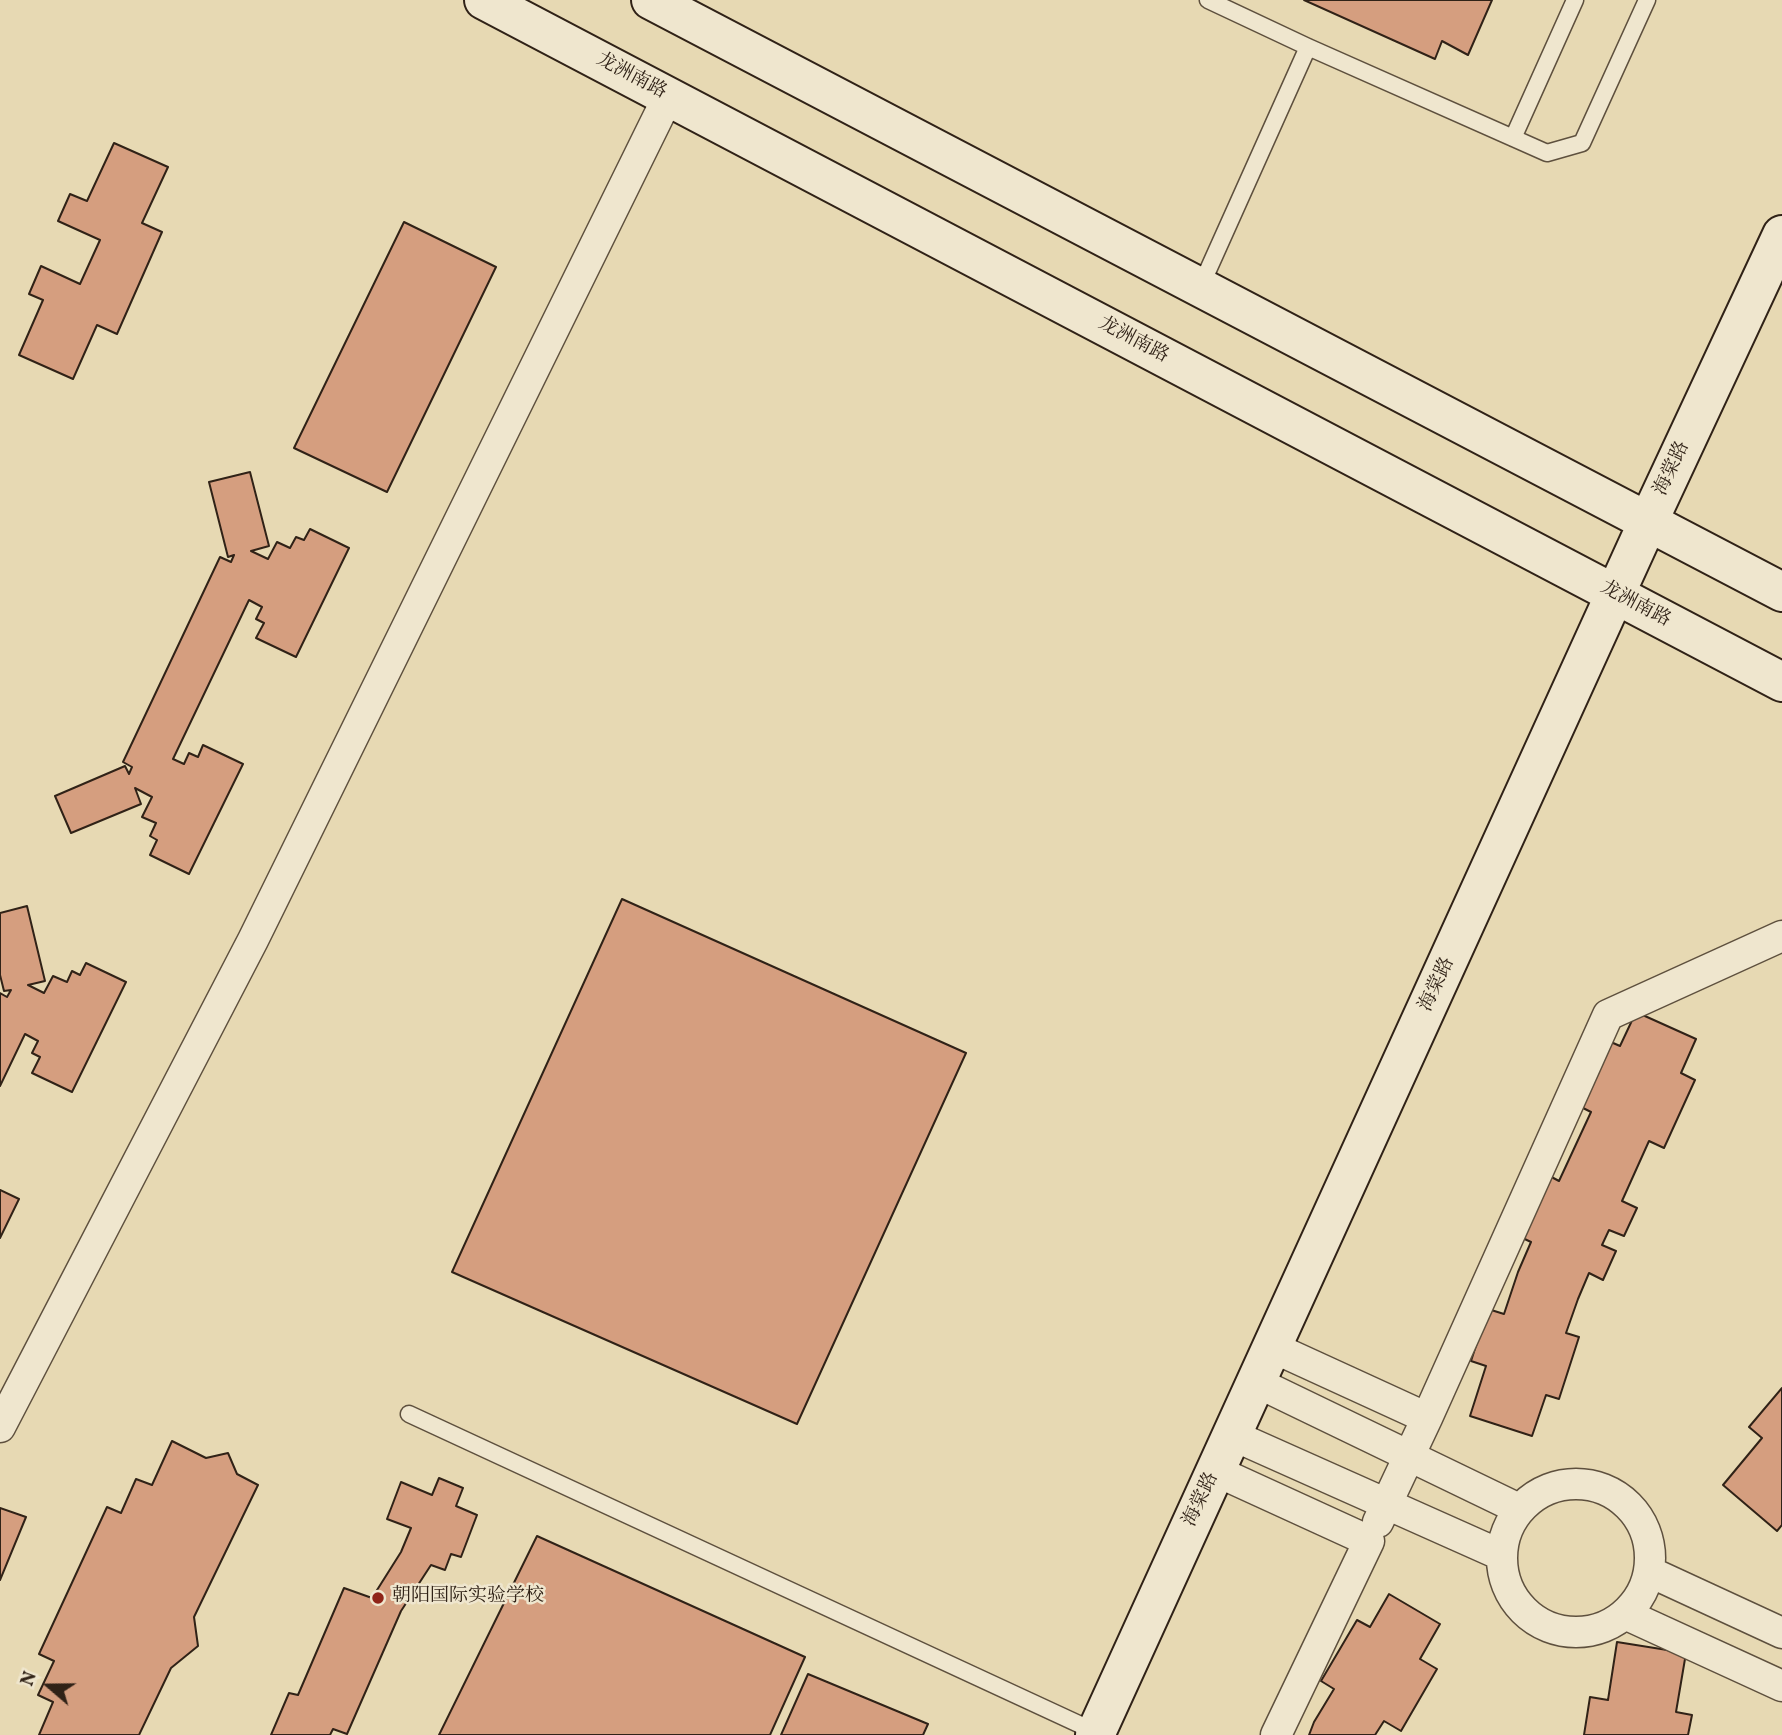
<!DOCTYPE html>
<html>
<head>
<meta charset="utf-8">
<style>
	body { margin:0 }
	#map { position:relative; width:1782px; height:1735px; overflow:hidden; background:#e7d9b3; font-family:Vollkorn,serif }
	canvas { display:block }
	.north { position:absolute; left:14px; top:1651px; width:70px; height:70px; -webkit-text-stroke:5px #efe6ce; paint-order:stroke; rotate:290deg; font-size:19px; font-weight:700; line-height:28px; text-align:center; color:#302217 }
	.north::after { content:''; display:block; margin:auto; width:24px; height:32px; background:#302217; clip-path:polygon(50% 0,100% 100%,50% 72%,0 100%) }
</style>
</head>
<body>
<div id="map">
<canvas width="1782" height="1735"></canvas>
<div class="north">N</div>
</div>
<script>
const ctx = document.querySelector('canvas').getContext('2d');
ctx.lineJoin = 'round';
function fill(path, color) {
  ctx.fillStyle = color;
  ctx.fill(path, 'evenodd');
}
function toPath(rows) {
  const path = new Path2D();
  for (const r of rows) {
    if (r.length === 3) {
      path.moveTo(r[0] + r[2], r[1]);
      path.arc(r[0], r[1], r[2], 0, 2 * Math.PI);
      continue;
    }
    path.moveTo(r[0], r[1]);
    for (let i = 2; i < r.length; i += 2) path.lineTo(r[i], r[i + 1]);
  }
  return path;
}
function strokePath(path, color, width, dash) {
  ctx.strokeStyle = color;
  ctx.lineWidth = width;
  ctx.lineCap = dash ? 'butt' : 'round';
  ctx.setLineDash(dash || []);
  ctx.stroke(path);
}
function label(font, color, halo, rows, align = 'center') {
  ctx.font = font + ' Vollkorn,"Noto Serif SC",serif';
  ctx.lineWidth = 5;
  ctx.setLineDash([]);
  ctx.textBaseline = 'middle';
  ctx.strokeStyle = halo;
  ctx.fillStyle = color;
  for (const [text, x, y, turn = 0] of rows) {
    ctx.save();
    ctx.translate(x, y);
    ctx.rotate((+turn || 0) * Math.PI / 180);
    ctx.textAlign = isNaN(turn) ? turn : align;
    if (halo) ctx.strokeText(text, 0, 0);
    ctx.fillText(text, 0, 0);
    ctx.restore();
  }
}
const building = toPath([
	[1304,0,1492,0,1468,55,1442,41,1435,59,1304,0],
	[114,143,168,167,142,223,162,232,117,334,97,325,73,379,19,355,43,300,29,294,41,266,80,284,100,240,58,221,70,194,87,201,114,143],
	[404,222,496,267,387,492,294,448,404,222],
	[250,472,269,546,251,551,268,559,277,542,290,548,296,537,304,540,310,529,349,548,296,657,256,638,264,623,256,619,262,607,249,600,173,759,184,764,189,753,198,757,203,745,243,764,189,874,150,855,157,840,150,836,156,823,142,817,152,797,135,788,141,804,71,833,55,796,125,766,129,774,132,767,123,762,220,557,231,562,234,555,228,557,209,482,250,472],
	[622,899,966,1053,797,1424,452,1272,622,899],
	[27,906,45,981,28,985,44,993,53,976,67,982,72,971,80,975,86,963,126,982,72,1092,32,1073,40,1057,32,1053,38,1041,25,1034,0,1086,0,993,7,997,11,990,4,991,0,975,0,913,27,906],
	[1636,1012,1696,1039,1681,1073,1695,1080,1664,1148,1649,1141,1622,1201,1637,1208,1624,1236,1609,1230,1602,1245,1616,1251,1603,1280,1589,1273,1578,1299,1566,1333,1579,1337,1559,1399,1546,1395,1532,1436,1470,1416,1486,1366,1471,1361,1488,1309,1504,1314,1518,1272,1531,1242,1516,1235,1544,1173,1559,1181,1591,1112,1575,1104,1604,1039,1620,1046,1636,1012],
	[0,1190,19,1199,0,1238,0,1190],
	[1782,1388,1782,1525,1777,1531,1723,1485,1762,1438,1749,1427,1782,1388],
	[172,1441,206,1458,228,1453,237,1474,258,1485,194,1617,198,1646,171,1668,139,1735,39,1735,53,1702,38,1695,54,1661,39,1654,107,1507,121,1513,136,1479,152,1485,172,1441],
	[439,1478,463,1488,456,1506,477,1515,461,1557,451,1554,445,1570,431,1565,401,1611,347,1734,333,1729,330,1735,271,1735,289,1693,298,1695,344,1588,372,1598,401,1552,411,1528,387,1519,401,1482,432,1495,439,1478],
	[0,1508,26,1517,0,1580,0,1508],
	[537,1536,805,1657,770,1735,439,1735,537,1536],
	[1389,1594,1440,1624,1420,1659,1437,1669,1401,1731,1384,1721,1375,1735,1309,1735,1314,1722,1334,1689,1321,1681,1357,1620,1370,1627,1389,1594],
	[1617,1642,1686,1653,1676,1712,1692,1715,1688,1735,1584,1735,1590,1697,1608,1700,1617,1642],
	[808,1674,928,1724,923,1735,781,1735,808,1674]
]);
fill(building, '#d59e7f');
strokePath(building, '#302217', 2);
const lane = toPath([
	[1208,0,1308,47,1547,153,1582,143,1647,0],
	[1513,138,1575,0],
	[1200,288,1308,47],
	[409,1414,1096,1732]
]);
const street = toPath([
	[1272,1347,1427,1418,1608,1015,1782,936],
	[1256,1382,1519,1509],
	[0,1427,253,940,668,97],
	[1232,1435,1501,1555],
	[1216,1471,1369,1541,1276,1735],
	[1576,1558,74],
	[1378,1522,1427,1418],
	[1650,1572,1782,1633],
	[1625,1614,1782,1686]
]);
const secondary = toPath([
	[484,0,1782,682],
	[651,0,1782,592],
	[1095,1735,1648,522,1782,235]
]);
strokePath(lane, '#5e503e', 19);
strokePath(street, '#5e503e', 33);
strokePath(secondary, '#302217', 42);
strokePath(lane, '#efe6ce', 16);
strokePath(street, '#efe6ce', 30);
strokePath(secondary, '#efe6ce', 38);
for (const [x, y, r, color] of [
	[378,1598,7,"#8f2418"]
]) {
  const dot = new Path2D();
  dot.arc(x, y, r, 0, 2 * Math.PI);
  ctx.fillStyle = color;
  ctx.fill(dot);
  strokePath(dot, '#efe6ce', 2.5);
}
label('19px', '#302217', '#efe6ce', [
	["龙洲南路",631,77,28],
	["龙洲南路",1133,341,28],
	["海棠路",1673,469,-65],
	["龙洲南路",1635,605,28],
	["海棠路",1438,985,-65],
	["海棠路",1202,1500,-65]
]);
label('19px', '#302217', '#efe6ce', [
	["朝阳国际实验学校",392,1598]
], 'left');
</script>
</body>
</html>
